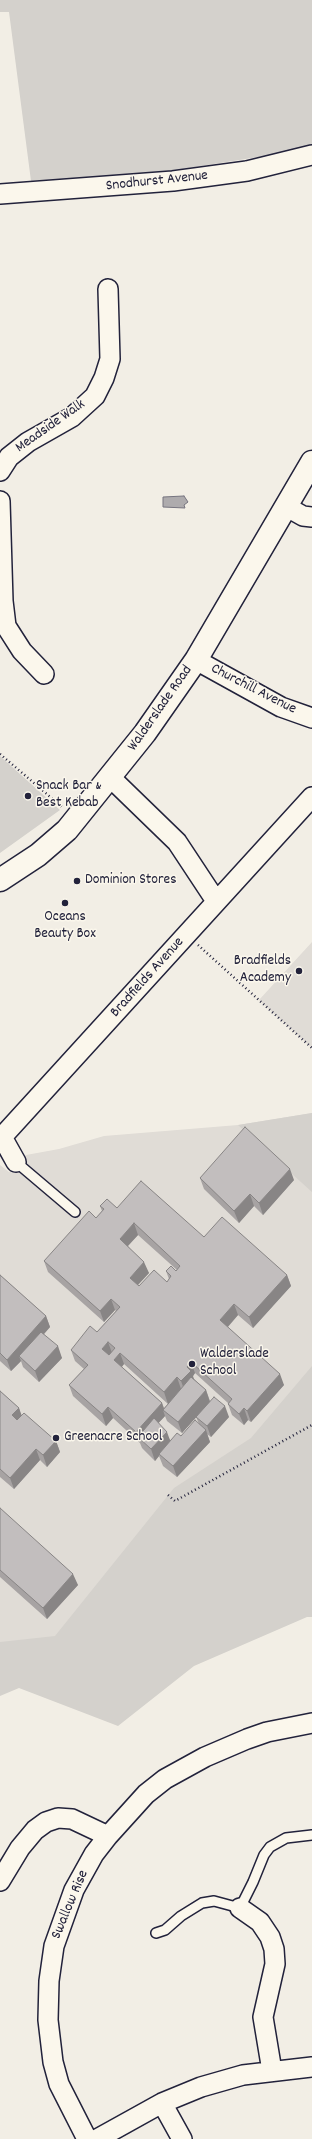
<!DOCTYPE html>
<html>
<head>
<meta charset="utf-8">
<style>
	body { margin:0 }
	canvas { display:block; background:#f2eee5 }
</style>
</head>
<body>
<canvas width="312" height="2139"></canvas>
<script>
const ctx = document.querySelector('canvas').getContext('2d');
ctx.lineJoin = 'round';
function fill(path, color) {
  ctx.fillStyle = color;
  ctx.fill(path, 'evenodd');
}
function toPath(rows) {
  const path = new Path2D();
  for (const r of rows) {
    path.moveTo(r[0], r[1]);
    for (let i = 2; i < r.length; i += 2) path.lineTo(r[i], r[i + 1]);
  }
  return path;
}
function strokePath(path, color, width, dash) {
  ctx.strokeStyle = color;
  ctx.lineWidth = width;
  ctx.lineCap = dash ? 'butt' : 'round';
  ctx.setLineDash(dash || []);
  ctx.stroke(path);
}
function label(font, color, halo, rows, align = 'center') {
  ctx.font = font + ' Dekko,sans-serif';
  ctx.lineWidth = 3;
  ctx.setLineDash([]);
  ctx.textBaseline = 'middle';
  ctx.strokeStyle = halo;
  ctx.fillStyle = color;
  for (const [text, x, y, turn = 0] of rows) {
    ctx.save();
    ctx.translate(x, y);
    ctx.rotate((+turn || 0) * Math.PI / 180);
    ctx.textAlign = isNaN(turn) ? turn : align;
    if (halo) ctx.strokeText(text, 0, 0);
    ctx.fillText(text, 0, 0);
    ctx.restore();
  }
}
fill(toPath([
	[312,942,312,1048,259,1000],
	[312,1113,312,1596,54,1637,0,1643,0,1165,9,1172,26,1155,59,1149,104,1136,238,1125]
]), '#e0dcd6');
fill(toPath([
	[0,0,312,0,312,144,277,154,176,170,132,175,31,181,9,12,0,12],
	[0,756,60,810,0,853],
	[312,1113,312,1192,238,1125],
	[312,1366,312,1617,307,1617,194,1666,118,1726,19,1688,0,1696,0,1642,55,1636,174,1488,251,1438]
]), '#d4d1cc');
const water = toPath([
	[184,496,188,502,184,505,185,508,163,507,163,497,184,496]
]);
fill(water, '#aeabad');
strokePath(water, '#76747f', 1);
const lane = toPath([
	[16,1162,75,1212],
	[156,1933,165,1930,181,1916,202,1903,214,1901,240,1908,253,1882,264,1855,270,1847,286,1838,312,1835]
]);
const street = toPath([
	[0,194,173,181,247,171,312,155],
	[0,471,9,457,28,442,72,417,95,396,104,378,110,359,108,289],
	[0,501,3,601,6,626,22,651,44,674],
	[287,507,303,516,312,517],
	[196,660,281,707,312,718],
	[111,778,177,842,216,901],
	[16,1162,2,1137,312,797],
	[0,1881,20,1848,35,1830,46,1822,58,1818,72,1819,108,1836],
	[240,1908,260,1922,270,1937,274,1949,275,1964,263,2017,272,2071],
	[162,2103,182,2139],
	[87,2139,59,2084,53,2062,48,2020,49,1981,54,1946,74,1890,94,1854,108,1836,146,1794,165,1779,205,1757,247,1739,267,1732,312,1723],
	[97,2139,162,2103,201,2087,243,2075,312,2067]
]);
const secondary = toPath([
	[0,880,38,855,67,830,145,733,196,660,312,462]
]);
strokePath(lane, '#22223b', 12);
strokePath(street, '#22223b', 22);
strokePath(secondary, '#22223b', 25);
strokePath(toPath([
	[0,754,62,807],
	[198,945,312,1048],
	[168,1495,175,1501,312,1425]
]), '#22223b', 2.5, [1, 3]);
strokePath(lane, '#fbf7ec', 9);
strokePath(street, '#fbf7ec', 19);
strokePath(secondary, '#fbf7ec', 22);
fill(toPath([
	[200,1178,294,1180,263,1215,254,1206,239,1223,204,1189],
	[100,1206,117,1208,204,1237,287,1275,291,1286,253,1328,238,1315,228,1327,284,1385,251,1422,248,1420,244,1425,232,1415,228,1404,228,1403,195,1373,193,1376,193,1378,206,1390,210,1401,229,1417,211,1437,207,1434,210,1442,177,1477,163,1466,159,1456,155,1461,142,1448,140,1443,113,1418,106,1426,73,1396,69,1385,84,1369,75,1361,71,1350,97,1332,116,1311,115,1310,104,1322,48,1272,44,1261,96,1218,102,1211],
	[138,1235,177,1270,176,1271,166,1271,169,1279,167,1282,139,1286,138,1285,149,1273,128,1246],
	[124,1364,168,1404,164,1408,162,1403,122,1367],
	[165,1416,167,1421,182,1433,196,1417,199,1424,181,1436,171,1441,158,1423],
	[0,1275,46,1316,50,1327,44,1334,62,1358,39,1382,23,1367,21,1361,11,1371,0,1361],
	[0,1391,19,1408,21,1416,56,1441,60,1452,47,1467,40,1460,14,1489,0,1477],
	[0,1508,78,1585,47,1619,0,1577]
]), '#a7a3a3');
fill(toPath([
	[290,1169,294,1180,263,1215,259,1203],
	[250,1194,254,1206,239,1223,234,1211],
	[134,1223,138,1235,124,1250,120,1239],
	[144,1262,149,1273,134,1289,130,1278],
	[287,1275,291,1286,253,1328,249,1317],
	[111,1299,115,1310,104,1322,100,1311],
	[234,1304,238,1315,224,1331,220,1320],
	[46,1316,50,1327,22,1359,19,1356,21,1361,11,1371,7,1360],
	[108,1342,112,1353,106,1360,102,1349],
	[58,1346,62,1358,39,1382,35,1371],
	[120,1353,124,1364,118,1371,114,1360],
	[191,1362,195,1373,193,1376,195,1382,185,1392,181,1381,187,1367],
	[280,1374,284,1385,251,1422,247,1411],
	[177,1377,181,1389,168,1404,164,1392],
	[206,1390,210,1402,182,1433,178,1422],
	[162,1403,165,1412,163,1410,165,1416,142,1441,138,1437,140,1443,136,1432],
	[225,1406,229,1417,211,1437,207,1426],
	[108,1407,113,1418,106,1426,102,1414],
	[19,1408,23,1419,16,1427,12,1415],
	[244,1408,248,1420,244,1425,239,1414],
	[206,1430,210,1442,177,1477,173,1466],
	[167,1432,171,1443,159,1454,159,1456,155,1461,151,1449],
	[56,1441,60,1452,47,1467,43,1455],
	[36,1449,40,1460,14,1489,10,1478],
	[73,1574,78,1585,47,1619,43,1608]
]), '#888585');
const building = toPath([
	[245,1127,290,1169,259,1203,250,1194,234,1211,200,1178,245,1127],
	[141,1181,204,1237,222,1217,287,1275,249,1317,234,1304,220,1320,280,1374,247,1411,244,1408,239,1414,228,1404,232,1399,191,1362,187,1367,191,1371,181,1381,177,1377,164,1392,120,1353,114,1360,162,1403,136,1432,108,1407,102,1414,69,1385,88,1365,71,1350,90,1326,97,1332,120,1307,111,1299,100,1311,44,1261,89,1211,96,1218,104,1209,100,1206,107,1199,117,1208,141,1181],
	[134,1223,180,1266,176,1271,171,1266,166,1271,171,1276,167,1282,154,1270,139,1286,130,1278,144,1262,120,1239,134,1223],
	[108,1342,115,1348,109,1355,102,1349,108,1342],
	[0,1275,46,1316,7,1360,0,1353,0,1275],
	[41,1332,58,1346,35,1371,19,1356,41,1332],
	[191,1377,206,1390,178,1422,163,1410,191,1377],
	[0,1391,19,1408,12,1415,17,1420,24,1413,56,1441,43,1455,36,1449,10,1478,0,1469,0,1391],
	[214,1397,225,1406,207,1426,196,1417,214,1397],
	[154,1418,167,1432,151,1449,138,1437,154,1418],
	[195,1420,206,1430,173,1466,159,1454,177,1433,181,1436,195,1420],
	[0,1508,73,1574,43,1608,0,1570,0,1508]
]);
fill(building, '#c2bebe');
strokePath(building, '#888585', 1);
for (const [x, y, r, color] of [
	[28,796,4,"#22223b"],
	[77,881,4,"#22223b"],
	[65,903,4,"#22223b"],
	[299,971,4,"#22223b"],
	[192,1364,4,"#22223b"],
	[56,1438,4,"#22223b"]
]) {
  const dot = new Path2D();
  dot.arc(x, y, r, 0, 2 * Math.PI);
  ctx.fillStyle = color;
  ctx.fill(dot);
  strokePath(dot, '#fbf7ec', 1.5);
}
label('15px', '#22223b', '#fbf7ec', [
	["Snodhurst Avenue",157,182,-6],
	["Meadside Walk",51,427,-35],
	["Churchill Avenue",253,690,27],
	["Walderslade Road",161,709,-55],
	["Bradfields Avenue",148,978,-48],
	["Swallow Rise",71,1905,-67]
]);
label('15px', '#22223b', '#fbf7ec', [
	["Snack Bar &",36,787],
	["Best Kebab",36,804],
	["Dominion Stores",85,881],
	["Oceans",65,918,"center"],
	["Beauty Box",65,935,"center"],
	["Bradfields",291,962,"right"],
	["Academy",291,979,"right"],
	["Walderslade",200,1355],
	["School",200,1372],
	["Greenacre School",64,1438]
], 'left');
</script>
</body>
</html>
